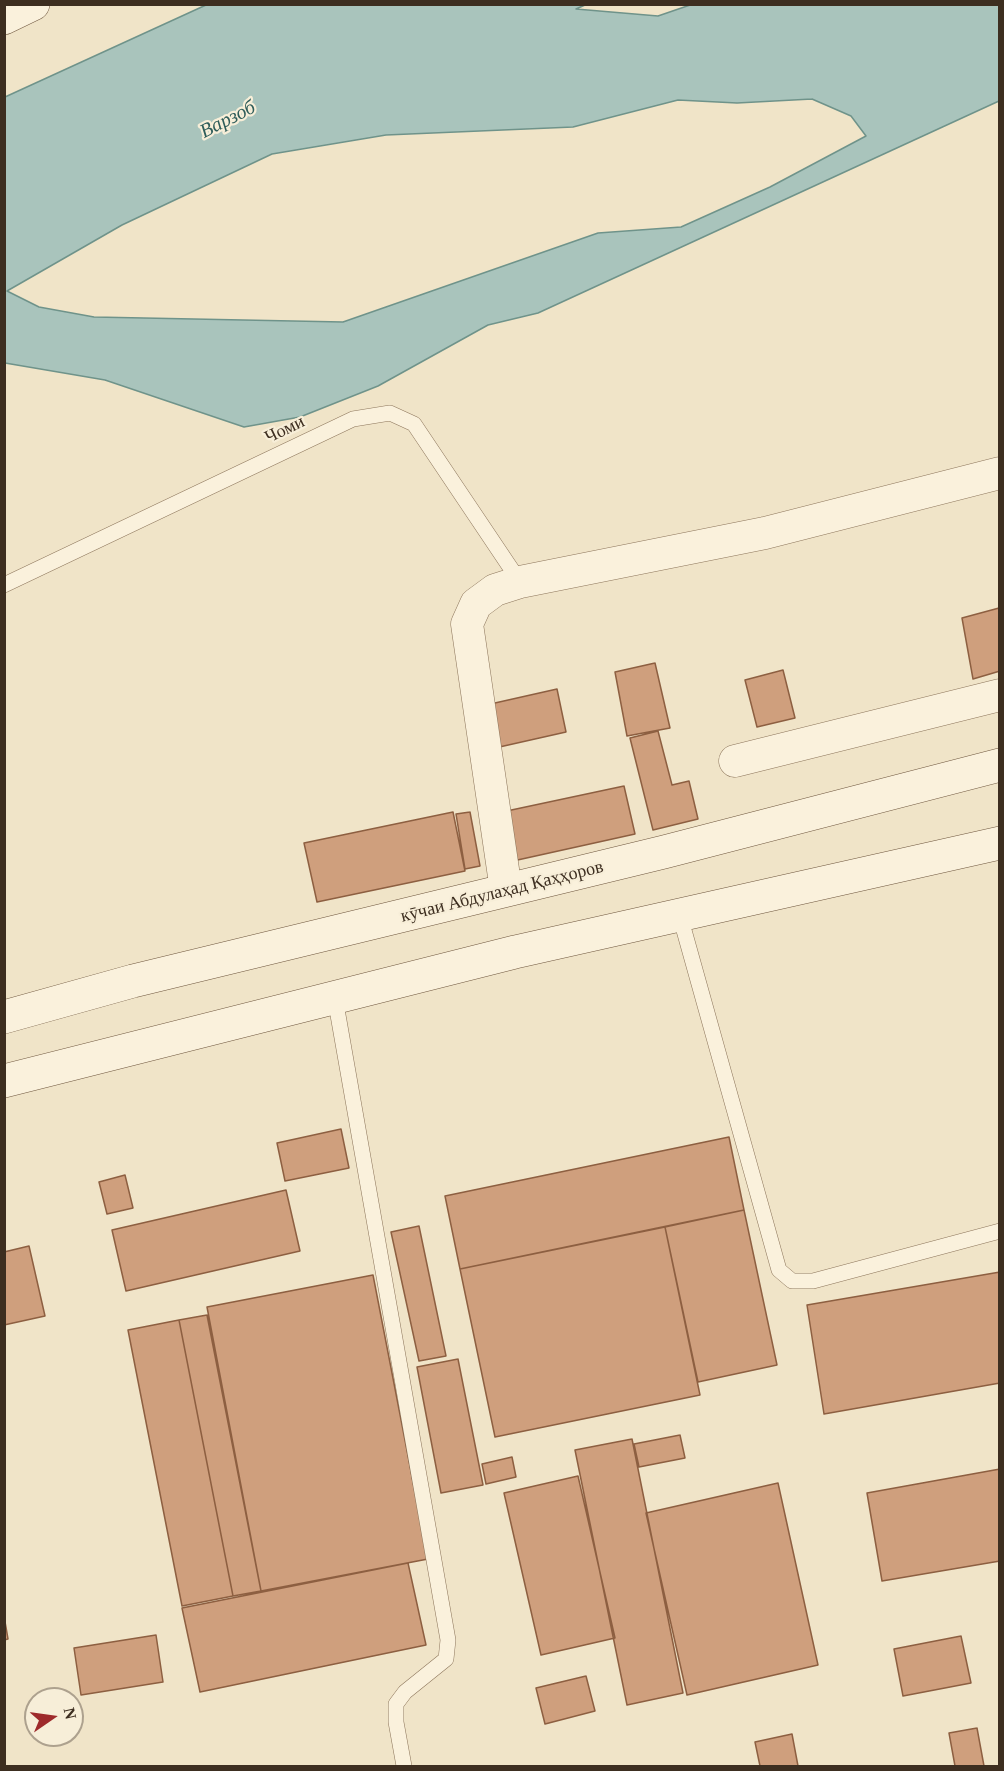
<!DOCTYPE html>
<html>
<head>
<meta charset="utf-8">
<style>
	body { margin:0 }
	#map { position:relative; width:1004px; height:1771px; overflow:hidden; background:#f0e4c8; font-family:Georgia,serif }
	canvas { display:block }
	.frame { position:absolute; inset:0; border:6px solid #3d2e20; pointer-events:none }
	.north { position:absolute; left:24px; top:1687px; width:60px; height:60px; box-sizing:border-box; background:#f7eed8; border:2px solid #ada18e; border-radius:50%; rotate:77deg; font-size:16px; font-weight:700; line-height:24px; text-align:center; color:#3d2e20 }
	.north::after { content:''; display:block; margin:auto; width:21px; height:27px; background:#9e2a2b; clip-path:polygon(50% 0,100% 100%,50% 72%,0 100%) }
</style>
</head>
<body>
<div id="map">
<canvas width="1004" height="1771"></canvas>
<div class="frame"></div>
<div class="north">N</div>
</div>
<script>
const ctx = document.querySelector('canvas').getContext('2d');
ctx.lineJoin = 'round';
function fill(path, color) {
  ctx.fillStyle = color;
  ctx.fill(path, 'evenodd');
}
function toPath(rows) {
  const path = new Path2D();
  for (const r of rows) {
    path.moveTo(r[0], r[1]);
    for (let i = 2; i < r.length; i += 2) path.lineTo(r[i], r[i + 1]);
  }
  return path;
}
function strokePath(path, color, width, dash) {
  ctx.strokeStyle = color;
  ctx.lineWidth = width;
  ctx.lineCap = dash ? 'butt' : 'round';
  ctx.setLineDash(dash || []);
  ctx.stroke(path);
}
function label(font, color, halo, rows, align = 'center') {
  ctx.font = font + ' Georgia,serif';
  ctx.lineWidth = 4.5;
  ctx.setLineDash([]);
  ctx.textBaseline = 'middle';
  ctx.strokeStyle = halo;
  ctx.fillStyle = color;
  for (const [text, x, y, turn = 0] of rows) {
    ctx.save();
    ctx.translate(x, y);
    ctx.rotate((+turn || 0) * Math.PI / 180);
    ctx.textAlign = isNaN(turn) ? turn : align;
    if (halo) ctx.strokeText(text, 0, 0);
    ctx.fillText(text, 0, 0);
    ctx.restore();
  }
}
const water = toPath([
	[585,5,576,9,658,16,693,4,999,5,999,101,538,313,488,325,378,386,300,417,244,427,105,380,5,363,5,97,206,5,585,5],
	[812,99,851,116,866,136,770,187,681,227,598,233,343,322,94,317,39,307,7,291,122,225,272,154,386,135,573,127,678,100,737,103,812,99]
]);
fill(water, '#a9c4bc');
strokePath(water, '#6f938a', 1.5);
const building = toPath([
	[999,608,1000,671,973,679,962,618,999,608],
	[655,663,670,728,627,736,615,672,655,663],
	[783,670,795,718,757,727,745,680,783,670],
	[557,689,566,732,495,748,486,705,557,689],
	[658,731,672,785,689,781,698,819,653,830,630,738,658,731],
	[624,786,635,834,513,861,502,812,624,786],
	[453,812,465,871,317,902,304,843,453,812],
	[470,812,480,866,465,869,456,814,470,812],
	[341,1129,349,1168,285,1181,277,1143,341,1129],
	[729,1137,744,1210,460,1269,445,1196,729,1137],
	[125,1175,133,1208,107,1214,99,1182,125,1175],
	[286,1190,300,1251,126,1291,112,1230,286,1190],
	[744,1210,777,1365,698,1382,665,1227,744,1210],
	[419,1226,446,1356,419,1361,391,1232,419,1226],
	[665,1227,700,1395,495,1437,460,1269,665,1227],
	[29,1246,45,1316,4,1325,4,1252,29,1246],
	[1000,1272,1000,1383,824,1414,807,1305,1000,1272],
	[373,1275,428,1559,261,1591,207,1307,373,1275],
	[207,1315,261,1591,233,1596,179,1320,207,1315],
	[179,1320,233,1596,182,1606,128,1330,179,1320],
	[458,1359,483,1485,441,1493,417,1367,458,1359],
	[680,1435,685,1458,639,1467,634,1444,680,1435],
	[632,1439,683,1693,627,1705,575,1450,632,1439],
	[512,1457,516,1477,486,1484,482,1464,512,1457],
	[1000,1469,1000,1561,882,1581,867,1493,1000,1469],
	[578,1476,615,1638,541,1655,504,1493,578,1476],
	[778,1483,818,1665,687,1695,646,1513,778,1483],
	[408,1563,426,1645,200,1692,182,1608,408,1563],
	[4,1616,8,1639,4,1640,4,1616],
	[156,1635,163,1682,81,1695,74,1648,156,1635],
	[961,1636,971,1683,903,1696,894,1649,961,1636],
	[586,1676,595,1711,545,1724,536,1688,586,1676],
	[977,1728,984,1766,955,1766,949,1733,977,1728],
	[792,1734,798,1766,760,1766,755,1742,792,1734]
]);
fill(building, '#cf9f7d');
strokePath(building, '#8d5f41', 1.5);
const lane = toPath([
	[4,585,353,419,390,413,414,424,520,582],
	[680,916,779,1270,792,1281,813,1281,1000,1231],
	[335,998,448,1640,446,1659,405,1692,396,1704,396,1722,404,1766]
]);
const street = toPath([
	[735,761,1000,695],
	[506,890,467,624,476,604,495,590,520,582,765,533,1000,473]
]);
const secondary = toPath([
	[4,18,33,4],
	[4,1017,133,981,664,852,1000,765],
	[4,1081,515,952,1000,843]
]);
strokePath(lane, '#8d765c', 16);
strokePath(street, '#8d765c', 33);
strokePath(secondary, '#6f573f', 34);
strokePath(lane, '#faf1dc', 15);
strokePath(street, '#faf1dc', 32);
strokePath(secondary, '#faf1dc', 33);
label('18px', '#3d2e20', '#f7eed8', [
	["Чоми",285,430,-26],
	["кӯчаи Абдулаҳад Қаҳҳоров",502,892,-14]
]);
label('italic 20px', '#2f5d5a', '#f7eed8', [
	["Варзоб",228,120,-27]
]);
</script>
</body>
</html>
